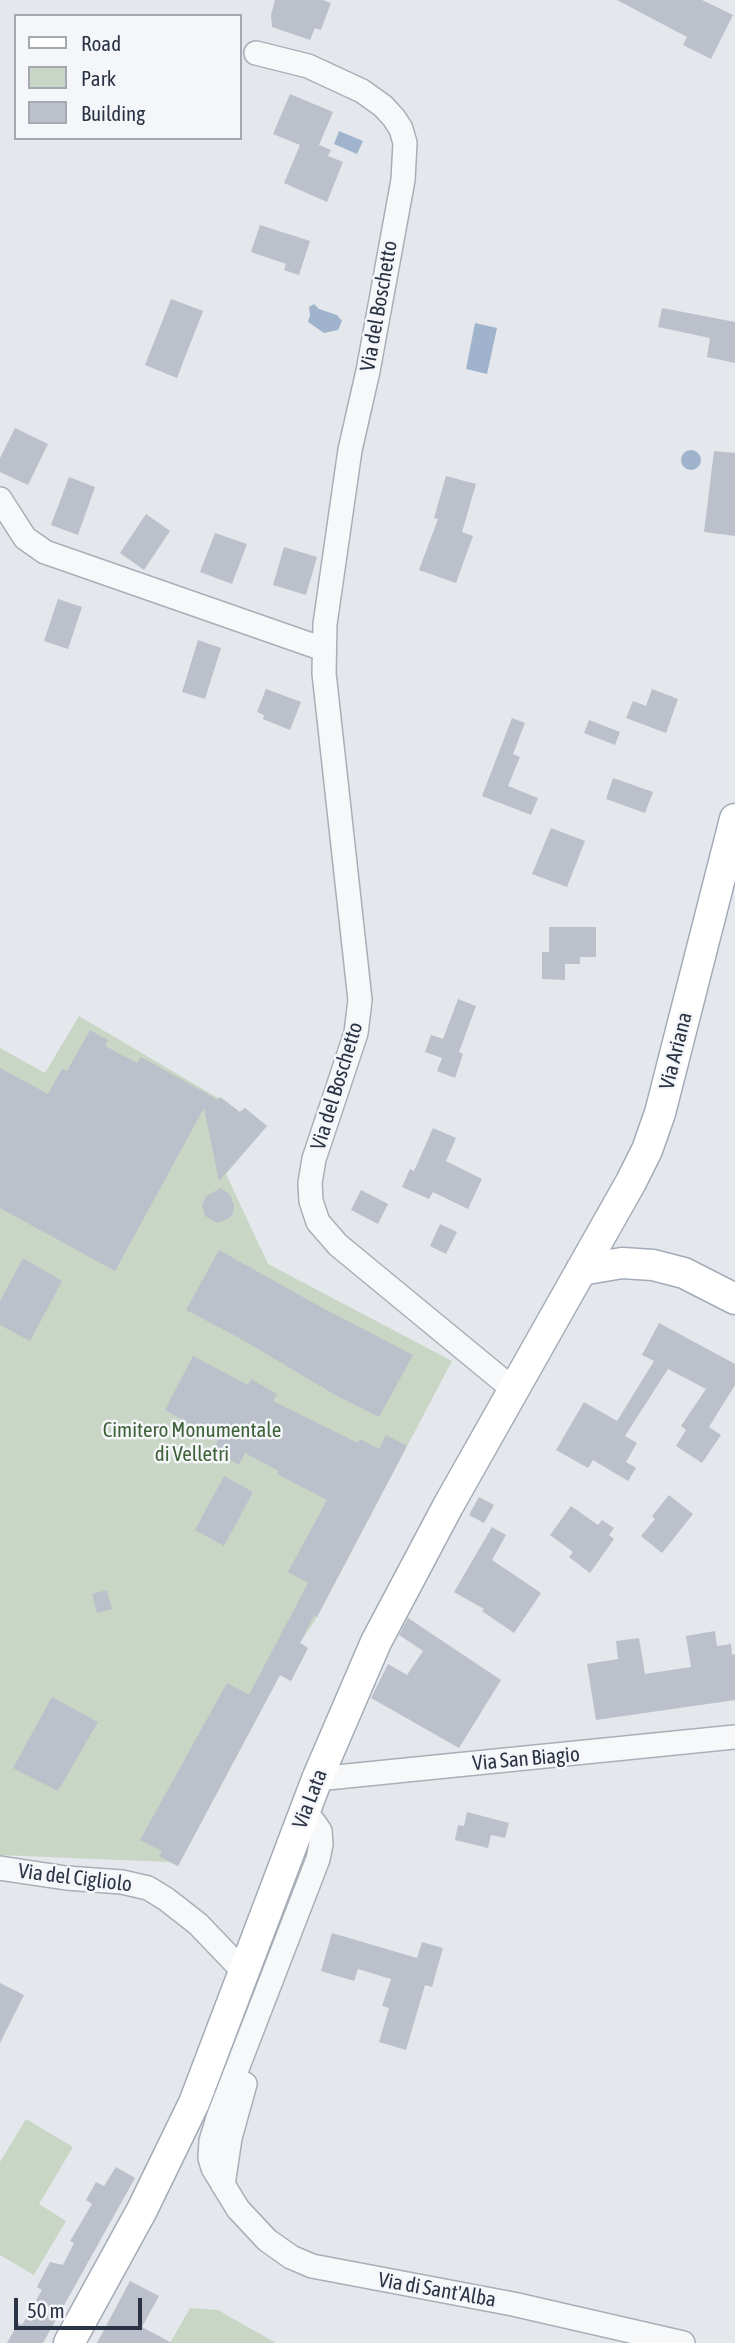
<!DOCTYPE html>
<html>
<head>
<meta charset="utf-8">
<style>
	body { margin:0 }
	#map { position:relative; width:735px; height:2343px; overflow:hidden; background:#e4e7ec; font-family:"Asap Condensed",sans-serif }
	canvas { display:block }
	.legend { position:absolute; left:14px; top:14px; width:228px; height:126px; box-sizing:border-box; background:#f4f6f9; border:2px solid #a4a8b1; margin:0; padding:9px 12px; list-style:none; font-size:21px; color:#2b3445 }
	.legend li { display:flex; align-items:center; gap:14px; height:35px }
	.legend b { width:35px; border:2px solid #a4a8b1 }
	.scale { position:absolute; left:14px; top:2298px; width:128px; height:32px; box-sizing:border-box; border:4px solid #2b3445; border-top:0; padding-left:9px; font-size:21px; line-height:24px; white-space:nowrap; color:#2b3445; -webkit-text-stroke:5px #f4f6f9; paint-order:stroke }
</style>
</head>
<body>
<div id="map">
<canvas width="735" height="2343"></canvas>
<ul class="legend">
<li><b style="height:9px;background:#fff"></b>Road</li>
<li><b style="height:19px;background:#c9d6c5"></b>Park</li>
<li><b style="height:19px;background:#bbc0ca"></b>Building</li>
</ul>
<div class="scale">50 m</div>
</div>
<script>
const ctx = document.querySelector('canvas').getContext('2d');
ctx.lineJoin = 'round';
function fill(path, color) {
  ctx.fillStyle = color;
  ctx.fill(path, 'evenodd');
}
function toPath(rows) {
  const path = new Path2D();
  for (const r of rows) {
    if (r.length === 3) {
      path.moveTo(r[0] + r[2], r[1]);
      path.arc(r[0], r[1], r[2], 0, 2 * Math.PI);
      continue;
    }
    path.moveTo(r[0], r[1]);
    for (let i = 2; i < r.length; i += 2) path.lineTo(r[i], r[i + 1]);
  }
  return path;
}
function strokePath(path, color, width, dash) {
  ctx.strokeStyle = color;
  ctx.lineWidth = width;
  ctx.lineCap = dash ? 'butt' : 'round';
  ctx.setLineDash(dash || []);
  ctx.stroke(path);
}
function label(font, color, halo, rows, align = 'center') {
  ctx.font = font + ' "Asap Condensed",sans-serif';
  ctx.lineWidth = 5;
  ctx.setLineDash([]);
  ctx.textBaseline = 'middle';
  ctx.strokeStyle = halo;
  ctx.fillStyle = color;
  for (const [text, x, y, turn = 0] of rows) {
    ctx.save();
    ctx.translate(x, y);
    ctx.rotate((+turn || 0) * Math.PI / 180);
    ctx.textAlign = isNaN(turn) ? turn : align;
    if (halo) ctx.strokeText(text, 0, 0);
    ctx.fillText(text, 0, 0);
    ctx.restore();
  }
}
fill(toPath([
	[79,1016,218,1098,220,1097,239,1112,245,1108,267,1126,226,1174,268,1264,452,1361,317,1617,300,1643,308,1648,291,1681,280,1675,178,1866,169,1862,0,1855,0,1048,45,1073],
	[26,2119,73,2147,39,2204,66,2221,34,2275,0,2255,0,2162],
	[190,2308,218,2310,276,2343,170,2343]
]), '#c9d6c5');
fill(toPath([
	[339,131,363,141,357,154,334,144],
	[314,304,319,309,337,315,342,321,338,330,324,333,308,322,310,315,309,307],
	[475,323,497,328,487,374,466,369],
	[691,460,10]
]), '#9fb4cc');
fill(toPath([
	[275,0,323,0,331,3,321,30,315,28,310,40,272,27,271,15],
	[617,0,702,0,733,15,711,59,683,45,687,37],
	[290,94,333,112,319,145,331,150,328,156,343,162,327,202,284,183,300,145,273,134],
	[260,225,310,241,299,275,284,270,286,264,251,252],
	[171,299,203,311,177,378,145,365],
	[662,308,735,322,735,363,707,357,710,338,658,327],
	[15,428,48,444,28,485,0,472,0,458],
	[714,451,735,453,735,536,704,532],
	[446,476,476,484,462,532,473,536,456,583,419,570,438,519,434,518],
	[69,477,95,487,78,535,51,525],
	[146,514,170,531,144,570,120,553],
	[215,533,247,544,232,584,200,572],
	[284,547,317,557,306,595,273,585],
	[58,599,82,607,68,649,44,641],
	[198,640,221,648,205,699,182,692],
	[266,689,301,702,290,730,263,719,264,715,257,712],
	[652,689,678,699,666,733,626,718,633,701,646,706],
	[512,718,525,723,513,754,520,757,508,786,538,798,531,815,482,796],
	[589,720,620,732,615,745,584,733],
	[613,778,653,792,645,813,606,799],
	[551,828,585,841,567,887,532,874],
	[549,927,596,927,596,957,580,957,580,964,565,964,565,980,542,979,542,952,549,952],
	[458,999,476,1006,459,1052,463,1054,455,1078,437,1071,442,1058,425,1052,431,1035,443,1039],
	[90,1030,108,1040,105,1046,137,1063,141,1057,218,1100,220,1097,240,1112,245,1108,267,1126,219,1181,204,1108,115,1271,0,1208,0,1068,48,1094,62,1069,67,1071],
	[433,1128,456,1138,446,1161,482,1179,468,1209,433,1192,429,1199,402,1187,410,1169,414,1171],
	[221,1188,230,1195,234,1205,233,1214,229,1218,218,1223,205,1216,202,1205,206,1196],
	[361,1190,388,1204,378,1224,351,1210],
	[440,1224,457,1232,446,1254,430,1246],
	[219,1250,319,1306,413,1355,379,1417,335,1395,243,1340,186,1310],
	[23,1258,62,1281,30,1341,0,1325,0,1301],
	[659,1323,735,1364,735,1385,709,1427,721,1435,702,1463,676,1446,686,1430,681,1426,706,1389,668,1369,625,1436,637,1443,626,1462,636,1468,628,1481,593,1460,588,1468,556,1450,584,1402,617,1421,654,1361,642,1355],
	[193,1356,248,1385,251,1379,277,1394,273,1401,358,1443,360,1439,379,1449,386,1435,407,1446,317,1617,314,1615,300,1643,308,1648,291,1681,280,1675,178,1866,159,1856,162,1851,140,1840,227,1683,249,1695,308,1583,288,1572,327,1500,277,1474,279,1471,245,1453,239,1465,213,1450,218,1440,165,1410],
	[224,1476,253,1492,224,1546,195,1530],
	[669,1495,693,1514,662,1553,641,1536,655,1519,652,1516],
	[479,1497,494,1505,484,1523,469,1515],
	[571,1506,598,1525,602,1520,614,1528,609,1535,614,1539,590,1573,569,1557,573,1552,550,1535],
	[492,1527,506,1535,492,1560,541,1593,514,1633,482,1611,484,1609,454,1592],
	[107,1590,112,1609,97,1613,92,1594],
	[408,1618,501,1680,459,1748,371,1698,388,1664,407,1675,423,1651,399,1635],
	[715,1631,717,1646,731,1644,732,1655,735,1654,735,1700,596,1720,587,1664,618,1659,616,1641,639,1638,645,1674,691,1667,686,1636],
	[52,1697,98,1722,58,1791,13,1768],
	[467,1812,509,1823,505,1838,491,1835,488,1848,455,1840,458,1825,464,1826],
	[332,1933,417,1958,422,1942,443,1948,432,1987,425,1985,406,2050,379,2042,389,2008,382,2006,391,1979,358,1969,354,1981,321,1971],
	[0,1983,24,1995,0,2043],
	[116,2167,135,2178,43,2343,7,2343,18,2323,22,2325,42,2290,37,2287,50,2262,63,2265,74,2243,70,2241,92,2204,86,2200,96,2182,104,2186],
	[130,2281,159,2296,142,2327,172,2343,97,2343]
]), '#bbc0ca');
const minor = toPath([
	[256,53,308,66,362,91,383,106,394,118,401,129,405,143,403,180,368,371,350,450,325,624,324,673,360,1000,356,1033,314,1159,310,1183,311,1201,318,1222,338,1245,514,1390],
	[0,499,25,538,45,552,323,649],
	[317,1779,735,1737],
	[304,1813,313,1821,320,1831,321,1844,318,1859,218,2118,211,2141,210,2158,213,2168,238,2209,267,2240,291,2257,312,2266,513,2304,683,2343],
	[0,1868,66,1878,122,1882,148,1888,166,1899,198,1924,244,1972],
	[223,2185,230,2138,245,2084]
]);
const major = toPath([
	[581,1270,622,1263,653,1265,684,1273,735,1299],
	[69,2343,142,2210,194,2103,317,1779,376,1642,448,1506,631,1182,647,1150,660,1113,735,819]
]);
strokePath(minor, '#a9aeb7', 26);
strokePath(major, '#a3abb8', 33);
strokePath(minor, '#f7f8fa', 23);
strokePath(major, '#fff', 30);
label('21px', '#2b3445', '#f4f6f9', [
	["Via del Boschetto",379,306,-80],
	["Via Ariana",676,1051,-76],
	["Via del Boschetto",337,1086,-73],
	["Via San Biagio",526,1759,-5],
	["Via Lata",310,1799,-69],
	["Via del Cigliolo",75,1878,7],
	["Via di Sant'Alba",437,2290,10]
]);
label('21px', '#3f6138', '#f4f6f9', [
	["Cimitero Monumentale",192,1430],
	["di Velletri",192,1454]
]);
</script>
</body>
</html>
